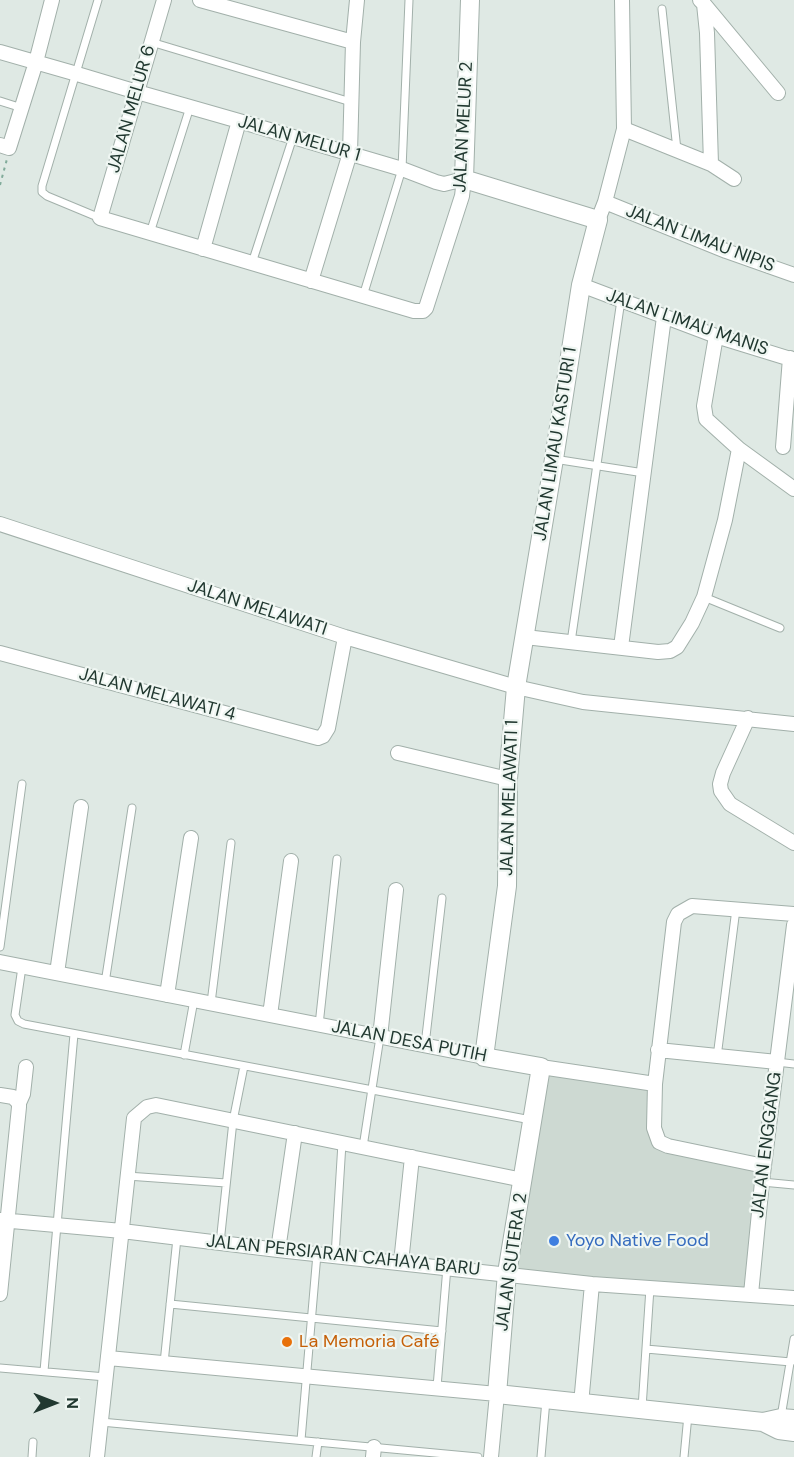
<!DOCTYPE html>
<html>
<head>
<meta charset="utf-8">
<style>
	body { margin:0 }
	#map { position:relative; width:794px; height:1457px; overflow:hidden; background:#dfe9e4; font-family:"DM Sans",sans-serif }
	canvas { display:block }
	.north { position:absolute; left:24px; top:1373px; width:60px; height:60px; -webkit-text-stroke:4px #eff6f2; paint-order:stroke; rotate:90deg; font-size:16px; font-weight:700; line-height:24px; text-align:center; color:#213830 }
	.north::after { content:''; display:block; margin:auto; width:21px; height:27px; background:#213830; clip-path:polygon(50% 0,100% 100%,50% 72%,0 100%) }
</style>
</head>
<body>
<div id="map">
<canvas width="794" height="1457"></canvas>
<div class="north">N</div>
</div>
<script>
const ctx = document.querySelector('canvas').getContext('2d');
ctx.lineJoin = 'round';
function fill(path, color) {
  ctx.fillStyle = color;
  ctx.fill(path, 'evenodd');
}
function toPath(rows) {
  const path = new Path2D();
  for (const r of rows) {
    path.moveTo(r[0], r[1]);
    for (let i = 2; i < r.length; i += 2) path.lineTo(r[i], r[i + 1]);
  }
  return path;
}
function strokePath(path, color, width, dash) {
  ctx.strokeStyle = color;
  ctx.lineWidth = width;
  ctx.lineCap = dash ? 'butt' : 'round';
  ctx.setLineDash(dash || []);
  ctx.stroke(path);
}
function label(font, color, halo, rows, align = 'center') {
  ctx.font = font + ' "DM Sans",sans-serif';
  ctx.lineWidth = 4.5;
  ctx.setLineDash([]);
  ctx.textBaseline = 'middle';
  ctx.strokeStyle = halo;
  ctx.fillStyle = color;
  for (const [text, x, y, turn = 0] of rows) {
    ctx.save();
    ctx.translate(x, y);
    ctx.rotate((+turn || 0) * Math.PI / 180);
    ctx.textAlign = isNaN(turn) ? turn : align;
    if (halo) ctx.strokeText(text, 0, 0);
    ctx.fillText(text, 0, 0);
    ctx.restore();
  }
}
fill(toPath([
	[547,1073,650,1088,653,1142,769,1170,755,1290,592,1279,515,1269]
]), '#cdd9d2');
const service = toPath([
	[98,0,42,186,42,192,47,196,100,218],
	[662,9,677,150],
	[151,42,351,102],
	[0,101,22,108],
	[150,233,190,107],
	[252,263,293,137],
	[363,296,402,169,409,0],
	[554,459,644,473],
	[704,597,780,628],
	[571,642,621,300],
	[0,947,22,784],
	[22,967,15,1015,18,1021,24,1024,531,1120],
	[105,983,132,808],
	[211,1003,231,843],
	[319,1025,337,859],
	[425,1045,442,898],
	[184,1055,194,1000],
	[717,1057,736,909],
	[777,1062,794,1064],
	[363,1147,380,1037],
	[127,1176,226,1183],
	[762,1182,794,1185],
	[220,1243,233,1121,244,1066],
	[335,1256,342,1143],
	[170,1304,442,1331],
	[646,1349,791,1362],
	[164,1363,177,1238],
	[0,1368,106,1377],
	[44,1371,74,1034],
	[437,1387,447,1267],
	[642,1408,650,1288],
	[781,1417,794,1339],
	[101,1422,478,1457],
	[301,1440,317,1254],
	[32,1457,33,1442],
	[316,1457,318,1442],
	[541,1457,546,1400],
	[684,1457,688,1415]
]);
const minor = toPath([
	[200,0,353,42],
	[700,0,704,4,707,33,711,164],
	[704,4,778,93],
	[0,52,77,74,137,92,190,107,239,121,402,169,436,182,444,184,464,179,462,196,426,308,423,311,414,311,100,218,137,92,164,0],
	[624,129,711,164,734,179],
	[0,145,9,148,36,62,52,0],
	[605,202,726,251,794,275],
	[598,220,605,202,624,129,622,0],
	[203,249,239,121],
	[311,281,350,153,353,42,357,0],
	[581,285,716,336,794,360],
	[716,336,704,406,706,419,739,449,794,489],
	[783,447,790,358],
	[0,524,345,637,516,687,583,702,794,724],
	[525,637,658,652,670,651,677,647,692,623,704,597,725,520,739,449],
	[621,647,664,317],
	[0,653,318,738,323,736,328,728,345,637],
	[748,718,723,773,720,784,721,791,730,804,794,843],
	[398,753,508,779],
	[0,962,484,1057],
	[57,973,81,807],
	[167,995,191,838],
	[270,1015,291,861],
	[380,1037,396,890],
	[658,1050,777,1062],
	[541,1067,655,1084,654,1128,659,1142,668,1146,764,1166],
	[655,1084,674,922,678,914,692,906,794,914],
	[0,1095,13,1097,19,1103,19,1107,0,1294],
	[19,1103,23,1094,26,1067],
	[0,1220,122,1231,278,1250,592,1284,794,1298],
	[278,1250,295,1133],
	[401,1263,412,1157],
	[751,1294,762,1182,794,925],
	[108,1358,497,1394,491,1457],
	[581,1404,592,1284],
	[97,1457,134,1118,147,1107,156,1105,523,1180],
	[373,1457,374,1447]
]);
const tertiary = toPath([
	[470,0,464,179,598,220,581,285,554,459,516,687,508,779,507,886,484,1057,541,1067,507,1273,497,1394,763,1422,781,1418,794,1419],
	[763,1422,779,1430,794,1432]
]);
strokePath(service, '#a2b0aa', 9);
strokePath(minor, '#a2b0aa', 16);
strokePath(tertiary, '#a2b0aa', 20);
strokePath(toPath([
	[0,185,7,159]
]), '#81ab9a', 2, [3, 4.5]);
strokePath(service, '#fff', 7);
strokePath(minor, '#fff', 14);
strokePath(tertiary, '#fff', 18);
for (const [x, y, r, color] of [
	[554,1241,6,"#3f7fe0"],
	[287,1342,6,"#e8710a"]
]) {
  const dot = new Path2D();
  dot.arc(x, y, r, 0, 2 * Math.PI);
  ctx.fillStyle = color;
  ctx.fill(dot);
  strokePath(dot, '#eff6f2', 2);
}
label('18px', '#213830', '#eff6f2', [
	["JALAN MELUR 6",132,109,-74],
	["JALAN MELUR 2",464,127,-87],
	["JALAN MELUR 1",299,139,16],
	["JALAN LIMAU NIPIS",700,239,21],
	["JALAN LIMAU MANIS",687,323,19],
	["JALAN LIMAU KASTURI 1",556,444,-81],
	["JALAN MELAWATI",257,608,18],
	["JALAN MELAWATI 4",157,695,15],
	["JALAN MELAWATI 1",510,798,-88],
	["JALAN DESA PUTIH",409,1042,11],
	["JALAN ENGGANG",767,1145,-83],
	["JALAN PERSIARAN CAHAYA BARU",343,1256,6],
	["JALAN SUTERA 2",512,1262,-82]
]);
label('18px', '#366cbe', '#eff6f2', [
	["Yoyo Native Food",566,1241]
], 'left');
label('18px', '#c56008', '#eff6f2', [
	["La Memoria Café",299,1342]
], 'left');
</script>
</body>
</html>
